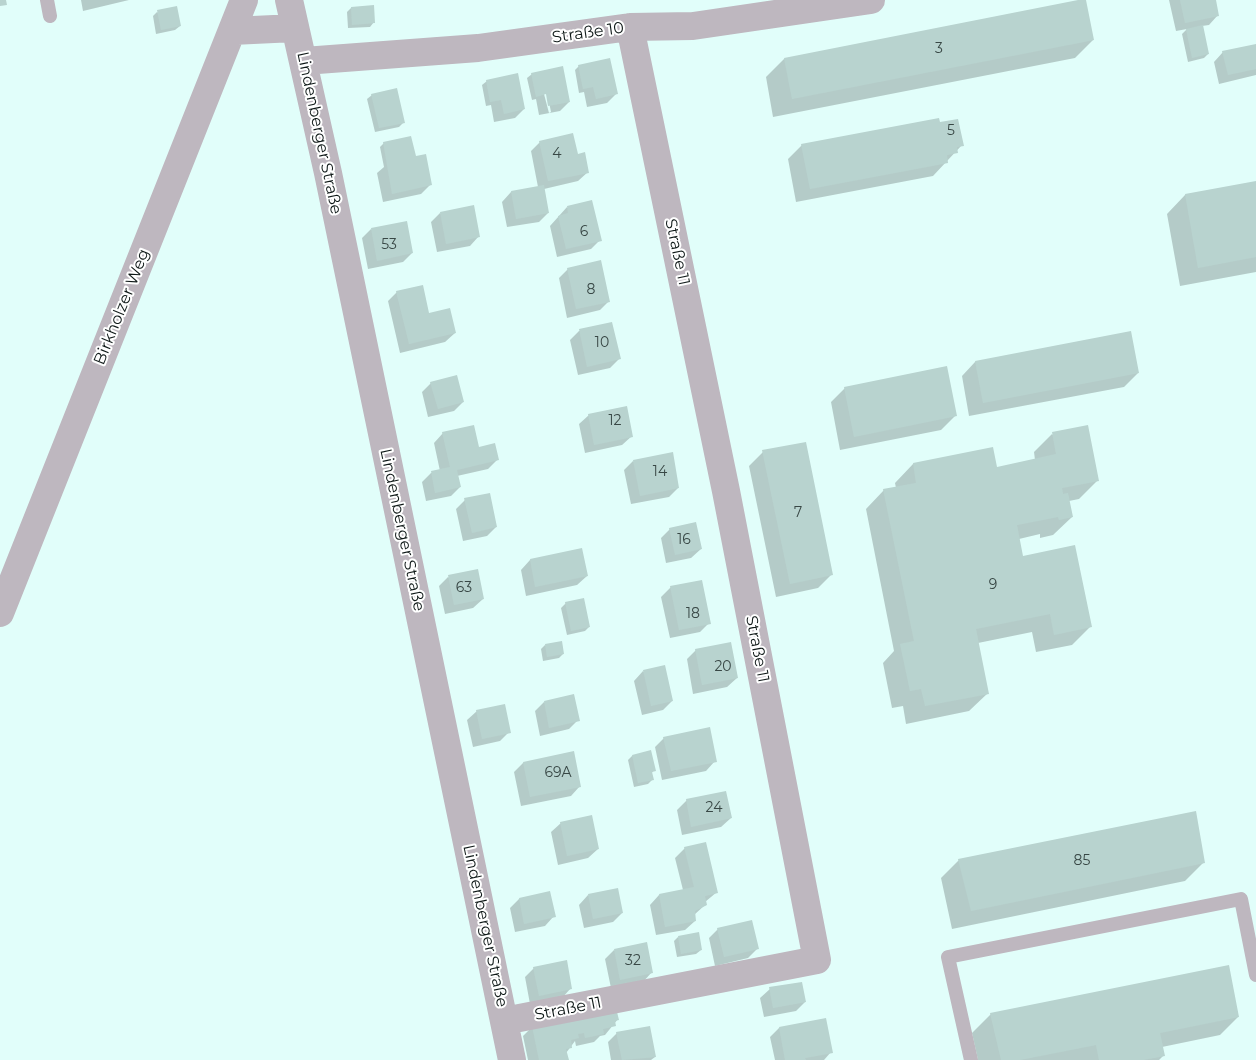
<!DOCTYPE html>
<html>
<head>
<meta charset="utf-8">
<style>
	body { margin:0 }
	canvas { display:block; background:#e1fefa }
</style>
</head>
<body>
<canvas width="1256" height="1060"></canvas>
<script>
const ctx = document.querySelector('canvas').getContext('2d');
ctx.lineJoin = 'round';
function fill(path, color) {
  ctx.fillStyle = color;
  ctx.fill(path, 'evenodd');
}
function toPath(rows) {
  const path = new Path2D();
  for (const r of rows) {
    path.moveTo(r[0], r[1]);
    for (let i = 2; i < r.length; i += 2) path.lineTo(r[i], r[i + 1]);
  }
  return path;
}
function strokePath(path, color, width, dash) {
  ctx.strokeStyle = color;
  ctx.lineWidth = width;
  ctx.lineCap = dash ? 'butt' : 'round';
  ctx.setLineDash(dash || []);
  ctx.stroke(path);
}
function label(font, color, halo, rows, align = 'center') {
  ctx.font = font + ' Montserrat,sans-serif';
  ctx.lineWidth = 4;
  ctx.setLineDash([]);
  ctx.textBaseline = 'middle';
  ctx.strokeStyle = halo;
  ctx.fillStyle = color;
  for (const [text, x, y, turn = 0] of rows) {
    ctx.save();
    ctx.translate(x, y);
    ctx.rotate((+turn || 0) * Math.PI / 180);
    ctx.textAlign = isNaN(turn) ? turn : align;
    if (halo) ctx.strokeText(text, 0, 0);
    ctx.fillText(text, 0, 0);
    ctx.restore();
  }
}
fill(toPath([
	[81,0,129,0,83,11],
	[1085,0,1093,40,1075,58,773,117,766,77,784,59],
	[1169,0,1215,0,1218,15,1209,25,1202,26,1208,54,1204,58,1188,62,1182,34,1187,29,1176,31],
	[351,8,374,22,370,27,348,28,347,12],
	[157,12,180,26,175,30,156,34,153,16],
	[1256,45,1256,75,1219,84,1214,62,1223,52],
	[579,66,616,94,607,103,587,107,584,92,579,93,575,70],
	[532,74,569,102,560,111,539,115,536,99,532,100,527,78],
	[547,92,551,112,549,113,544,94],
	[487,81,524,109,515,118,494,122,491,105,486,106,482,85],
	[372,95,403,123,399,127,375,132,367,99],
	[939,124,962,145,933,176,796,202,788,159,802,145],
	[540,142,577,155,588,172,578,181,544,189,548,213,539,222,507,227,502,202,511,192,538,187,531,151],
	[384,143,415,158,431,184,421,194,383,202,377,173,384,167,380,147],
	[1256,182,1256,272,1180,286,1167,214,1185,195],
	[567,207,600,240,591,249,557,257,550,226],
	[440,213,479,236,470,246,437,252,431,222],
	[371,229,412,253,403,262,368,269,362,238],
	[568,269,609,301,600,310,567,318,559,278],
	[397,292,429,314,455,333,445,342,400,353,388,301],
	[611,323,619,359,610,368,578,375,570,340,579,331],
	[975,362,1138,373,1124,387,969,416,962,376],
	[431,383,463,402,454,411,428,417,422,392],
	[845,388,955,416,941,430,840,450,831,402],
	[589,415,632,436,622,445,585,453,579,424],
	[443,433,478,448,497,460,488,469,457,476,460,487,451,496,426,501,422,482,431,473,440,471,434,443],
	[1052,434,1098,480,1079,499,1069,501,1072,517,1053,535,1040,538,1040,534,1019,539,1022,557,1090,627,1072,645,1036,652,1032,632,978,643,988,693,969,711,906,724,903,706,892,708,883,663,894,651,866,509,884,490,896,488,895,483,913,464,996,468,1035,460,1034,452],
	[763,452,832,574,818,588,776,597,749,466],
	[633,461,678,488,669,497,631,504,624,470],
	[465,500,496,527,487,536,463,541,456,509],
	[670,529,701,549,691,558,666,563,661,538],
	[581,549,587,576,577,585,526,596,521,570,530,560],
	[448,577,483,599,473,608,445,614,439,586],
	[671,587,709,623,700,632,670,638,661,597],
	[566,603,589,627,585,631,567,635,561,608],
	[545,645,563,654,559,658,543,661,541,649],
	[696,650,737,678,727,687,693,694,687,659],
	[643,671,672,701,663,710,642,715,634,681],
	[544,702,578,720,569,729,540,736,535,711],
	[477,711,509,732,500,741,473,747,467,720],
	[664,738,715,761,706,771,662,780,655,747],
	[650,752,654,770,651,774,652,780,648,784,634,787,628,760,632,756],
	[573,753,580,786,571,796,521,806,514,772,523,763],
	[687,800,731,818,721,827,682,835,677,810],
	[561,823,598,849,588,858,558,865,551,832],
	[685,848,717,892,705,902,705,905,694,915,695,921,685,930,656,935,650,905,659,895,683,890,675,858],
	[959,860,1204,862,1185,881,952,929,941,878],
	[549,892,554,916,545,926,515,932,510,908,519,899],
	[588,895,622,913,613,922,584,928,579,905],
	[718,929,757,949,748,958,715,966,709,938],
	[678,937,701,950,696,954,677,957,674,941],
	[614,950,652,972,643,982,611,988,605,959],
	[534,968,571,988,562,998,530,1004,525,977],
	[770,989,805,1002,796,1011,764,1017,760,998],
	[991,1014,1238,1017,1220,1035,1162,1047,1164,1055,1159,1060,978,1060,972,1033],
	[618,1019,605,1035,600,1036,594,1042,576,1046,575,1041,566,1053,567,1060,528,1060,523,1036,532,1027],
	[825,1019,831,1052,824,1060,775,1060,770,1037,779,1028],
	[617,1033,655,1057,651,1060,611,1060,608,1042]
]), '#0003');
fill(toPath([
	[0,0,6,0,7,5,0,6],
	[1078,0,1086,0,1094,40,792,99,784,58],
	[1180,0,1216,0,1219,16,1185,23],
	[374,5,375,23,352,25,351,7],
	[177,6,181,26,161,30,157,10],
	[1203,25,1209,54,1192,58,1186,29],
	[1256,44,1256,69,1228,75,1222,51],
	[610,58,618,94,596,99,593,87,583,89,578,65],
	[563,66,570,102,548,106,546,94,536,97,531,73],
	[518,73,525,109,504,114,501,100,490,102,486,80],
	[397,88,405,123,379,128,371,94],
	[939,118,940,122,958,119,964,146,957,147,958,153,947,155,948,163,810,189,801,144],
	[573,133,578,154,585,152,589,173,548,181,539,141],
	[411,136,416,156,426,154,432,185,392,194,383,142],
	[1256,181,1256,257,1198,268,1185,194],
	[544,185,549,213,516,219,511,191],
	[592,200,602,241,566,249,558,216,568,213,567,206],
	[474,205,480,237,446,244,440,212],
	[407,221,413,253,377,261,371,228],
	[601,260,610,302,576,309,567,268],
	[423,285,429,313,450,308,456,333,409,344,396,291],
	[612,322,621,359,587,367,579,329],
	[1131,331,1139,373,983,403,975,361],
	[947,366,957,416,854,437,844,387],
	[457,375,464,402,438,409,430,382],
	[627,406,633,437,594,445,588,414],
	[474,425,479,447,495,443,499,460,457,470,461,487,435,493,431,471,450,467,442,432],
	[1088,425,1099,481,1062,488,1063,494,1068,493,1073,517,1059,520,1058,517,1017,525,1023,556,1075,545,1092,627,1054,635,1050,614,976,629,989,694,925,706,921,689,910,691,900,644,914,641,883,489,916,483,913,463,993,447,997,467,1056,454,1052,432],
	[806,442,833,575,790,584,762,450],
	[673,452,679,488,640,496,633,460],
	[490,493,497,527,472,533,464,498],
	[696,522,702,549,675,555,669,528],
	[582,548,588,576,535,587,530,559],
	[478,569,484,599,454,605,448,575],
	[702,580,711,624,679,630,670,586],
	[584,598,590,627,571,631,565,602],
	[562,641,564,654,547,657,545,644],
	[731,642,738,678,702,685,695,649],
	[665,665,673,701,651,706,643,670],
	[574,694,580,721,549,728,544,701],
	[505,704,511,733,482,739,476,710],
	[710,727,717,762,671,771,663,737],
	[651,750,656,771,652,772,654,780,638,783,632,755],
	[574,751,581,787,530,797,523,762],
	[726,791,732,818,691,827,686,799],
	[1196,811,1205,863,971,911,958,859],
	[592,815,599,849,567,856,560,822],
	[706,842,718,893,705,896,707,905,695,911,696,921,665,927,659,894,694,887,684,847],
	[618,888,623,913,593,919,588,894],
	[550,891,556,917,524,924,519,898],
	[752,920,759,949,724,957,717,928],
	[699,932,702,950,681,954,678,936],
	[647,942,653,973,620,980,614,949],
	[567,960,572,989,539,996,533,967],
	[1229,965,1239,1017,1160,1033,1165,1056,1143,1060,1099,1060,1096,1045,1020,1060,1001,1060,990,1013],
	[802,982,806,1002,773,1008,769,987],
	[617,1012,619,1020,615,1021,616,1026,603,1029,604,1034,585,1038,584,1033,578,1034,579,1038,571,1040,572,1048,566,1049,569,1060,539,1060,532,1026],
	[826,1018,833,1053,805,1058,806,1060,785,1060,779,1027],
	[650,1026,656,1057,622,1060,616,1032]
]), '#b8d3cf');
strokePath(toPath([
	[47,0,50,16],
	[971,1060,948,957,1241,899,1256,975]
]), '#beb7bf', 14);
strokePath(toPath([
	[289,0,328,173,512,1060],
	[232,31,295,28],
	[304,61,478,48,630,27,693,26,871,0],
	[0,613,244,0],
	[504,1021,817,960,726,491,630,27]
]), '#beb7bf', 28);
label('14px', '#384745', null, [
	["3",939,49],
	["5",951,131],
	["4",557,154],
	["6",584,232],
	["53",389,245],
	["8",591,290],
	["10",602,343],
	["12",615,421],
	["14",660,472],
	["7",798,513],
	["16",684,540],
	["9",993,585],
	["63",464,588],
	["18",693,614],
	["20",723,667],
	["69A",558,773],
	["24",714,808],
	["85",1082,861],
	["32",633,961]
]);
label('16px', '#0e1817', '#fff', [
	["Straße 10",588,33,-8],
	["Lindenberger Straße",319,133,78],
	["Straße 11",677,252,78],
	["Birkholzer Weg",122,307,-68],
	["Lindenberger Straße",402,530,78],
	["Straße 11",757,649,79],
	["Lindenberger Straße",485,926,78],
	["Straße 11",568,1009,-11]
]);
</script>
</body>
</html>
